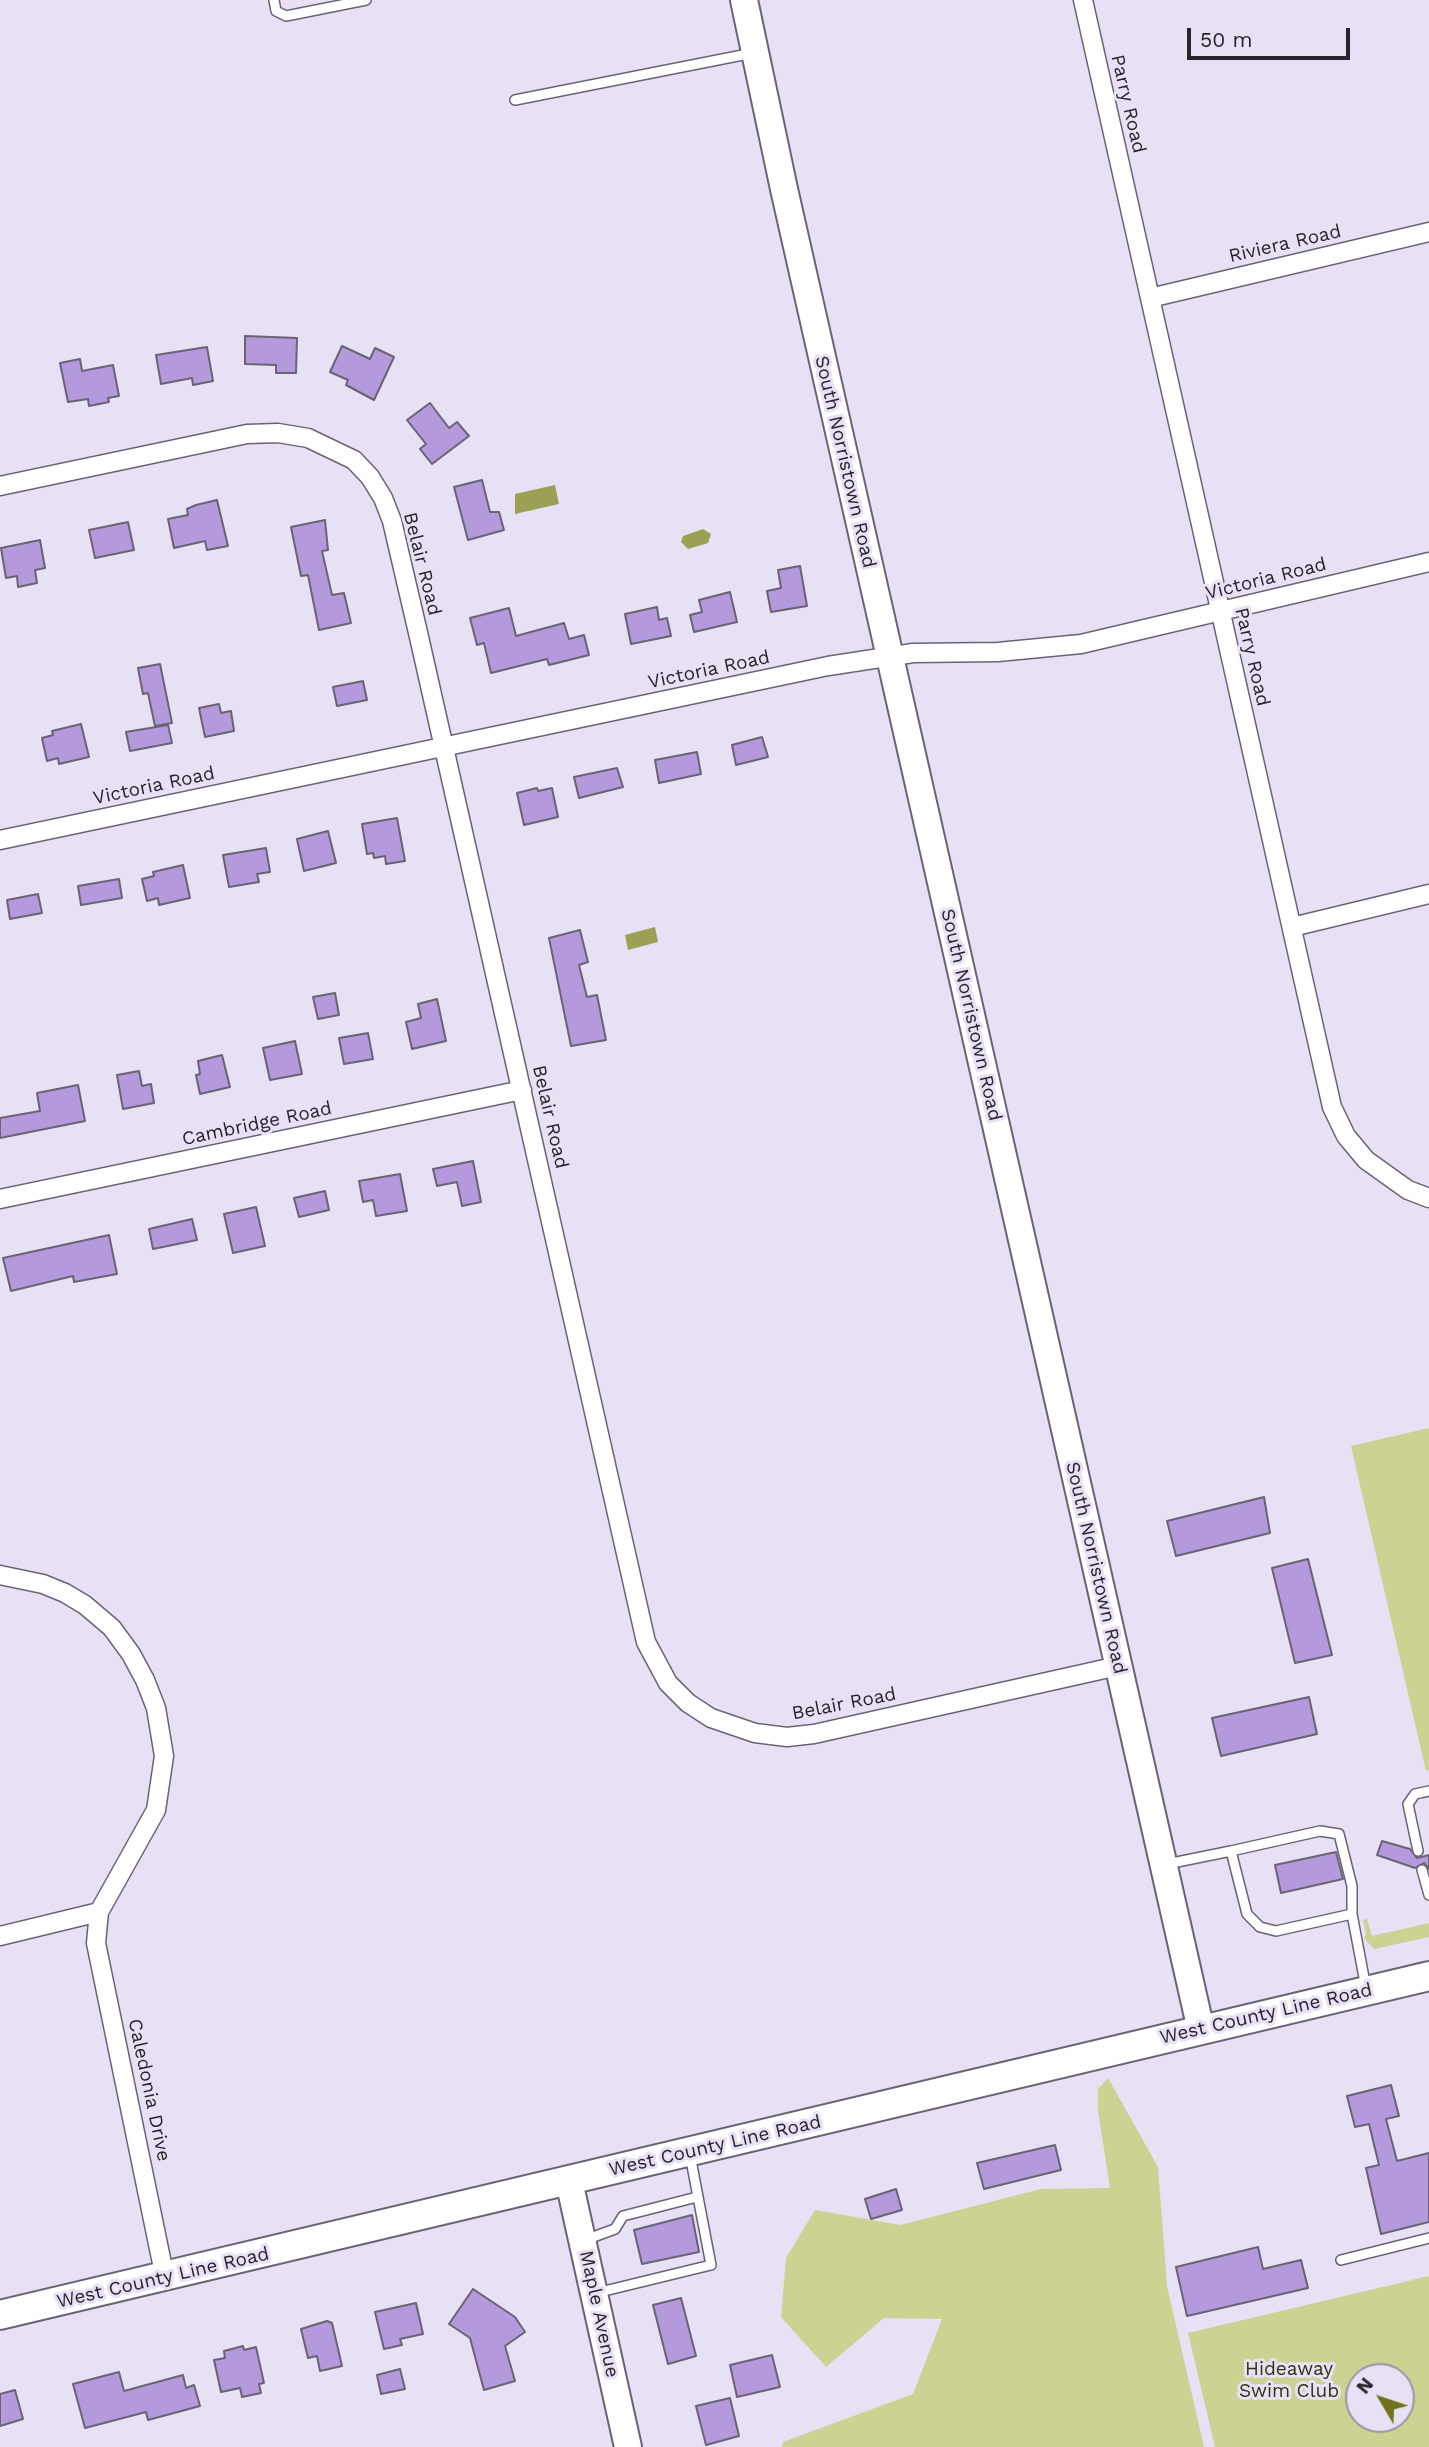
<!DOCTYPE html>
<html>
<head>
<meta charset="utf-8">
<style>
	body { margin:0 }
	#map { position:relative; width:1429px; height:2447px; overflow:hidden; background:#e8e0f4; font-family:"Work Sans",sans-serif }
	canvas { display:block }
	.north { position:absolute; left:1345px; top:2363px; width:70px; height:70px; box-sizing:border-box; background:#e8e0f4; border:2px solid #9b95a4; border-radius:50%; rotate:309deg; font-size:19px; font-weight:700; line-height:28px; text-align:center; color:#27242b }
	.north::after { content:''; display:block; margin:auto; width:24px; height:32px; background:#6f7218; clip-path:polygon(50% 0,100% 100%,50% 72%,0 100%) }
	.scale { position:absolute; left:1187px; top:28px; width:163px; height:32px; box-sizing:border-box; border:4px solid #27242b; border-top:0; padding-left:9px; font-size:21px; line-height:24px; white-space:nowrap; color:#27242b; -webkit-text-stroke:5px #e8e0f4; paint-order:stroke }
</style>
</head>
<body>
<div id="map">
<canvas width="1429" height="2447"></canvas>
<div class="north">N</div>
<div class="scale">50 m</div>
</div>
<script>
const ctx = document.querySelector('canvas').getContext('2d');
ctx.lineJoin = 'round';
function fill(path, color) {
  ctx.fillStyle = color;
  ctx.fill(path, 'evenodd');
}
function toPath(rows) {
  const path = new Path2D();
  for (const r of rows) {
    path.moveTo(r[0], r[1]);
    for (let i = 2; i < r.length; i += 2) path.lineTo(r[i], r[i + 1]);
  }
  return path;
}
function strokePath(path, color, width, dash) {
  ctx.strokeStyle = color;
  ctx.lineWidth = width;
  ctx.lineCap = dash ? 'butt' : 'round';
  ctx.setLineDash(dash || []);
  ctx.stroke(path);
}
function label(font, color, halo, rows, align = 'center') {
  ctx.font = font + ' "Work Sans",sans-serif';
  ctx.lineWidth = 6;
  ctx.setLineDash([]);
  ctx.textBaseline = 'middle';
  ctx.strokeStyle = halo;
  ctx.fillStyle = color;
  for (const [text, x, y, turn = 0] of rows) {
    ctx.save();
    ctx.translate(x, y);
    ctx.rotate((+turn || 0) * Math.PI / 180);
    ctx.textAlign = isNaN(turn) ? turn : align;
    if (halo) ctx.strokeText(text, 0, 0);
    ctx.fillText(text, 0, 0);
    ctx.restore();
  }
}
fill(toPath([
	[1429,1428,1429,1770,1426,1771,1351,1446],
	[1367,1919,1372,1936,1429,1923,1429,1937,1374,1949,1364,1938,1366,1935,1363,1920],
	[1108,2078,1158,2167,1167,2286,1204,2447,782,2447,783,2442,913,2394,942,2319,884,2318,826,2367,781,2317,786,2258,815,2210,900,2225,1041,2189,1110,2188,1098,2110,1098,2089],
	[1429,2276,1429,2447,1215,2447,1188,2333],
	[1359,2377,1401,2377,1401,2419,1359,2419]
]), '#cdd293');
fill(toPath([
	[555,485,559,504,515,514,515,494],
	[703,529,711,534,708,543,688,549,681,542,683,536],
	[655,927,658,942,628,950,625,935]
]), '#9ca055');
const building = toPath([
	[245,336,297,338,296,373,276,373,276,365,245,364,245,336],
	[342,346,370,359,375,348,394,357,374,400,346,385,348,380,330,372,342,346],
	[207,347,213,381,193,385,192,378,161,384,156,355,207,347],
	[80,359,82,371,113,365,119,396,108,398,109,402,89,406,88,399,68,402,60,363,80,359],
	[430,403,449,428,457,422,469,436,432,464,420,449,426,444,407,420,430,403],
	[482,480,490,512,499,512,504,530,468,540,454,487,482,480],
	[217,500,228,546,207,550,205,541,174,548,168,519,188,515,187,509,196,505,217,500],
	[325,520,328,550,322,551,332,595,344,593,351,623,319,630,308,575,301,576,291,527,325,520],
	[128,522,134,550,95,558,89,530,128,522],
	[40,540,45,568,35,570,37,583,18,587,17,576,6,578,1,548,40,540],
	[800,566,807,606,771,612,767,591,781,588,778,570,800,566],
	[730,592,737,622,694,632,690,615,702,612,699,600,730,592],
	[657,607,659,620,667,618,671,636,631,644,625,614,657,607],
	[509,608,516,636,564,623,569,639,584,635,589,655,549,665,547,659,491,673,484,643,477,645,470,618,509,608],
	[160,664,172,723,155,726,148,693,143,694,138,668,160,664],
	[363,681,367,700,337,706,333,687,363,681],
	[219,704,221,713,231,711,234,731,205,737,199,708,219,704],
	[81,724,89,757,59,764,58,758,47,761,42,738,53,735,52,731,81,724],
	[168,725,172,743,130,751,126,732,168,725],
	[762,737,768,757,736,765,732,745,762,737],
	[697,752,701,774,659,783,655,760,697,752],
	[617,768,623,787,579,798,574,777,617,768],
	[537,788,538,791,552,788,558,817,524,825,517,793,537,788],
	[397,818,405,861,386,864,385,856,374,858,373,853,367,854,362,824,397,818],
	[328,831,336,863,304,871,297,839,328,831],
	[266,848,270,872,257,874,259,882,229,887,223,855,266,848],
	[183,865,190,898,159,905,158,898,147,901,142,879,154,876,153,872,183,865],
	[119,879,122,898,81,905,78,886,119,879],
	[38,894,42,913,10,919,7,900,38,894],
	[580,930,588,962,579,965,587,997,597,995,606,1040,571,1046,549,938,580,930],
	[335,993,339,1015,318,1019,313,997,335,993],
	[437,999,446,1041,412,1049,406,1022,421,1018,418,1004,437,999],
	[368,1033,373,1059,344,1064,339,1038,368,1033],
	[295,1041,302,1074,270,1080,263,1048,295,1041],
	[222,1055,230,1087,200,1094,196,1075,200,1074,198,1061,222,1055],
	[139,1071,142,1086,151,1084,154,1103,123,1109,117,1075,139,1071],
	[78,1085,85,1121,0,1138,0,1118,40,1111,37,1093,78,1085],
	[473,1161,481,1202,462,1206,457,1182,437,1186,433,1169,473,1161],
	[400,1174,407,1211,376,1216,373,1200,363,1202,359,1181,400,1174],
	[325,1191,329,1210,299,1217,294,1198,325,1191],
	[256,1207,265,1246,233,1253,224,1214,256,1207],
	[192,1219,197,1240,153,1249,149,1229,192,1219],
	[109,1235,117,1274,74,1282,73,1276,11,1291,3,1258,109,1235],
	[1264,1497,1270,1533,1176,1556,1167,1521,1264,1497],
	[1308,1559,1332,1655,1295,1663,1272,1568,1308,1559],
	[1309,1697,1317,1734,1221,1756,1212,1718,1309,1697],
	[1382,1841,1410,1849,1417,1858,1429,1855,1429,1869,1424,1863,1415,1868,1377,1855,1382,1841],
	[1336,1852,1343,1879,1281,1893,1275,1865,1336,1852],
	[1391,2085,1399,2116,1386,2119,1397,2161,1429,2153,1429,2222,1381,2234,1366,2168,1379,2165,1369,2124,1355,2127,1347,2096,1391,2085],
	[1055,2145,1061,2170,984,2189,977,2163,1055,2145],
	[896,2189,902,2210,871,2219,865,2199,896,2189],
	[692,2215,699,2252,642,2264,634,2230,692,2215],
	[1258,2247,1263,2269,1301,2260,1308,2288,1187,2316,1176,2267,1258,2247],
	[473,2289,515,2317,525,2332,505,2346,515,2381,484,2390,470,2338,449,2324,473,2289],
	[681,2298,696,2356,668,2364,653,2305,681,2298],
	[416,2303,423,2334,400,2339,402,2345,384,2349,375,2312,416,2303],
	[327,2321,332,2323,342,2366,320,2371,317,2356,308,2358,301,2329,327,2321],
	[243,2346,244,2350,256,2347,264,2383,259,2384,261,2393,242,2397,240,2388,221,2392,214,2360,225,2358,224,2351,243,2346],
	[772,2355,780,2387,737,2397,730,2365,772,2355],
	[400,2369,405,2389,381,2394,377,2375,400,2369],
	[119,2372,124,2391,183,2375,186,2388,194,2385,200,2406,148,2420,146,2412,85,2428,73,2384,119,2372],
	[15,2390,23,2419,0,2426,0,2394,15,2390],
	[730,2398,739,2436,706,2445,696,2406,730,2398]
]);
fill(building, '#b499dc');
strokePath(building, '#696374', 2);
const lane = toPath([
	[274,0,276,11,286,16,366,0],
	[515,100,753,53],
	[1231,1851,1320,1831,1339,1834,1352,1886,1352,1914],
	[1418,1851,1408,1804,1415,1794,1429,1791],
	[1167,1864,1231,1851,1247,1914,1260,1927,1276,1931,1352,1914,1366,1988],
	[1422,1870,1429,1895],
	[585,2240,615,2229,623,2216,697,2197],
	[1341,2260,1429,2238],
	[596,2293,711,2265,690,2155]
]);
const street = toPath([
	[1083,0,1332,1107,1346,1136,1366,1160,1408,1190,1429,1198],
	[1150,298,1429,232],
	[0,486,247,434,278,433,308,438,354,460,370,477,383,498,392,521,419,637,646,1642,668,1683,688,1703,711,1718,755,1733,787,1737,814,1734,1118,1666],
	[0,840,828,666,913,653,998,652,1081,644,1429,562],
	[1292,927,1429,894],
	[0,1199,522,1090],
	[0,1575,43,1584,65,1593,85,1605,112,1628,131,1654,145,1680,156,1708,164,1756,156,1810,99,1912,0,1936],
	[99,1912,96,1943,165,2278]
]);
const secondary = toPath([
	[744,0,784,189,1201,2030],
	[569,2181,628,2447]
]);
const primary = toPath([
	[0,2315,1429,1976]
]);
strokePath(lane, '#696374', 12);
strokePath(street, '#696374', 21);
strokePath(secondary, '#696374', 30);
strokePath(primary, '#696374', 32);
strokePath(lane, '#fff', 9);
strokePath(street, '#fff', 18);
strokePath(secondary, '#fff', 26);
strokePath(primary, '#fff', 28);
label('19px', '#27242b', '#e8e0f4', [
	["Parry Road",1128,104,77],
	["Riviera Road",1285,244,-13],
	["South Norristown Road",845,462,77],
	["Belair Road",422,564,76],
	["Victoria Road",1266,579,-14],
	["Parry Road",1252,657,77],
	["Victoria Road",709,670,-12],
	["Victoria Road",154,786,-12],
	["South Norristown Road",971,1015,77],
	["Belair Road",550,1117,77],
	["Cambridge Road",257,1124,-12],
	["South Norristown Road",1096,1568,77],
	["Belair Road",844,1704,-11],
	["West County Line Road",1266,2014,-13],
	["Caledonia Drive",149,2090,78],
	["West County Line Road",715,2146,-13],
	["West County Line Road",163,2278,-13],
	["Maple Avenue",599,2314,78]
]);
label('19px', '#313312', '#e8e0f4', [
	["Hideaway",1289,2369],
	["Swim Club",1289,2391]
]);
</script>
</body>
</html>
